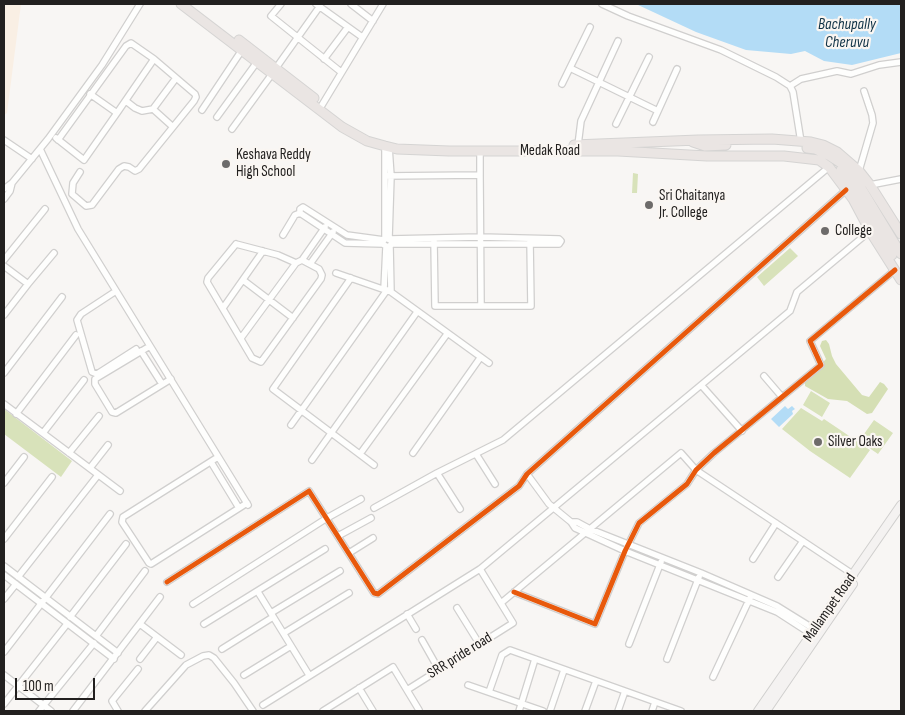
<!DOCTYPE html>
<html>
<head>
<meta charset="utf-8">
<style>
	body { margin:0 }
	#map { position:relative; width:905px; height:715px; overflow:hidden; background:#f8f6f4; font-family:"Sofia Sans Condensed",sans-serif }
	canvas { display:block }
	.frame { position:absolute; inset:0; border:5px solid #22201f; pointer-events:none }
	.scale { position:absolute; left:15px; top:678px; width:80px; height:22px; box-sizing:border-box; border:2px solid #22201f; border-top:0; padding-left:6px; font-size:15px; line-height:18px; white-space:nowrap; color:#22201f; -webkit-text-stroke:4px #faf6f2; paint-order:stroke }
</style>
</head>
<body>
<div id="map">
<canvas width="905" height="715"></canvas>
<div class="frame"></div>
<div class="scale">100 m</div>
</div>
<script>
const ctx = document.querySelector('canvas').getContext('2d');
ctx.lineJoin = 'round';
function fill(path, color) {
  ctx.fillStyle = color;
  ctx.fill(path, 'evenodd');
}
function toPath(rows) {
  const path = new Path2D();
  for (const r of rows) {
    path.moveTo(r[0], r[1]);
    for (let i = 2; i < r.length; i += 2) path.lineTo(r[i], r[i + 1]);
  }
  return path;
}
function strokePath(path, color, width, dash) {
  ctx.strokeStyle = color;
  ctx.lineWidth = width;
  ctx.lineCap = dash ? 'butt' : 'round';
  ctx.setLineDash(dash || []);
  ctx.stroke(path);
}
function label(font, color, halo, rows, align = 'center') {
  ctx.font = font + ' "Sofia Sans Condensed",sans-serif';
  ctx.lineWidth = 4.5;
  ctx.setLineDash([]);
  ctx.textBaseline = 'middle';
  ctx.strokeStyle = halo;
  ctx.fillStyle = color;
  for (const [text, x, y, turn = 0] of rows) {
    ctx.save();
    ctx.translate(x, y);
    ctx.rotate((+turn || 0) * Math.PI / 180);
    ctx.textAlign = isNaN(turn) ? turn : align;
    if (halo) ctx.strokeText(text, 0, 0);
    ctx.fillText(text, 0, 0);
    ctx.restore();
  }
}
fill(toPath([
	[4,4,21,4,7,113,4,115]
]), '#f9efe4');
fill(toPath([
	[633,173,638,174,637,193,632,193],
	[790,248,798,256,764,286,757,277],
	[811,391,830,403,822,417,803,405],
	[801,408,822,421,824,419,870,450,850,478,810,451,782,429],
	[4,409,72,461,61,477,4,434],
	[874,420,893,433,878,454,859,441]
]), '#d8e2ba');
fill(toPath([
	[826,340,829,344,832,356,836,364,862,395,869,397,880,382,884,384,888,389,872,413,867,414,847,401,828,399,805,386,805,381,826,359,820,346,822,341]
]), '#d5dfb4');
fill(toPath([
	[636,4,901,4,901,53,852,65,824,61,805,51,791,54,746,50,696,32],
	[785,406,788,409,792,406,795,409,792,411,793,414,779,427,771,419]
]), '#b3dcf6');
const minor = toPath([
	[281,4,271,16,341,72],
	[316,4,362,37],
	[351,4,373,21],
	[602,4,628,16,721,50,776,77,790,86,793,92,801,142],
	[324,59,348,27],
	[276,68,320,6],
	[570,68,658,111],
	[562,84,590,27],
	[790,86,801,79,837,71,851,74,879,65,901,62],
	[126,101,135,108,142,111,153,109,173,127],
	[322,105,383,4],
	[153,109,176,78],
	[202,110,242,50],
	[217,117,257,62],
	[653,122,677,69],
	[616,124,649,57],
	[232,129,272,74],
	[56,138,84,160,117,113,90,94],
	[4,140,32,159],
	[58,140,126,46,131,43,154,59,117,113],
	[578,145,581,121,618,41],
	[385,146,385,239],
	[40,149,78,229,248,505],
	[480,151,480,175],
	[859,171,873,123,872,115,864,91],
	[80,172,73,183,72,194,86,206,92,205,119,169,124,166,129,167,135,171,139,169,194,101,196,97,195,94,154,59],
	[385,176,480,175,481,306],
	[870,185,901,179],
	[4,189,12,183,48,139,102,65,140,4],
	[4,199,10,191,12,183],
	[300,213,345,243,383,244,387,247,391,245,392,241,386,238,383,241,383,244],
	[283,235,295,215,300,213,300,209,303,207,347,235,384,240],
	[389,238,391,176,389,147],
	[390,239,480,237,559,239,561,241,559,244,392,244],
	[434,241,435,306,531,306,530,241],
	[236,244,278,255,296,263,302,260,319,269,322,275,321,279,261,362,252,358,207,282,208,278,236,244],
	[390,246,391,292],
	[4,260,45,209],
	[302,260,325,227],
	[310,264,333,232],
	[4,266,28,284,54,253],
	[336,273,391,292,489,363],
	[351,278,273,389,374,465],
	[243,280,293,318],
	[384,289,386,247],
	[116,291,81,314,77,320,92,372,97,374,136,349],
	[223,308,263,251],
	[4,315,28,284],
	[241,338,296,263],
	[150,346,95,379,95,384,112,412,116,413,171,379],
	[141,351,162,384],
	[4,373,62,297],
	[764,376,782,397],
	[702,386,742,431],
	[4,404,120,491],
	[16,414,76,335],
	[291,425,387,290],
	[43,433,84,380],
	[69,453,99,416],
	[413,453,480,358],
	[360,454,447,334],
	[476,454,495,484],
	[218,457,123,517,122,522,149,563,151,564,247,503],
	[312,460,417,312],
	[211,462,239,508],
	[90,468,108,445],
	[437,473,460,509],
	[527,474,549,504,571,522,575,528,625,551,777,612,811,634],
	[4,483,24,457],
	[374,508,437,473,503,440,829,167],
	[571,522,577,522,590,529,701,573,777,606,814,629],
	[338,536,371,518],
	[4,539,52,477],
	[349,553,373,538],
	[753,559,776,523],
	[4,566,118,653],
	[4,575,114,659],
	[18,577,98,475],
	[778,577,803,541],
	[167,582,309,491,374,593,378,594,519,486,527,474,846,190],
	[258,592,309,675],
	[514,592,595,624,625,551,639,523,687,484,696,470,714,453,821,365,810,341,895,270],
	[4,599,16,584],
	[501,603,681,453,696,470,854,575],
	[193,604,327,518,361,499],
	[457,608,480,645],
	[271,613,340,571],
	[407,614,416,629],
	[70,617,126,544],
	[140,624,181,655],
	[204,624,325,549],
	[284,633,349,593],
	[96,636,145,571],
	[422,640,439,670],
	[629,644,661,562],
	[222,649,273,617],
	[4,652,110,514],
	[140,659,157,637],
	[667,659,699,577],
	[4,675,51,711],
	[244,675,291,646],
	[713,677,750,598],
	[468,685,543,711],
	[359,688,373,711],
	[407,690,513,623,480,569],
	[489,692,502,655,510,650,681,711],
	[4,704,67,624],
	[263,705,480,569,790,311,797,292,870,231],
	[39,711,94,643],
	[73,711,160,597],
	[118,711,112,701,138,669],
	[145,711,186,665,203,656,209,655,214,658,234,683,253,711],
	[323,711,393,667,419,710],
	[519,711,535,659],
	[550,711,564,670],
	[585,711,596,681],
	[618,711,625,691],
	[652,711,655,702]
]);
const secondary = toPath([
	[758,711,901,505],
	[766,711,853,584]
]);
const primary = toPath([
	[181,4,342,127,367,141,385,146,397,149,449,151,618,151,707,156,784,156,819,160,829,167,853,199,870,231,901,280],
	[239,40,314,98],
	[693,142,705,146,726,145],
	[574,145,698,140,772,139,811,142,823,145,837,152,859,171,870,185,901,234],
	[807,148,815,149,830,156,844,165,858,183,901,254],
	[841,170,857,192,892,255]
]);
strokePath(minor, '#d0cfce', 8);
strokePath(secondary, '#d0cfce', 10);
strokePath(primary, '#d5d4d3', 11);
strokePath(minor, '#fefefd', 5.5);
strokePath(secondary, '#f4f2f1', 8);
strokePath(primary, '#eae5e3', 9);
strokePath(toPath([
	[167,582,309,491,374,593,378,594,519,486,527,474,846,190],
	[514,592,595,624,625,551,639,523,687,484,696,470,714,453,821,365,810,341,895,270]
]), '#e8590c', 5);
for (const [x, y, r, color] of [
	[226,164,5,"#6d6b6a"],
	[649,205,5,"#6d6b6a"],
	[825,231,5,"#6d6b6a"],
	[818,442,5,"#6d6b6a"]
]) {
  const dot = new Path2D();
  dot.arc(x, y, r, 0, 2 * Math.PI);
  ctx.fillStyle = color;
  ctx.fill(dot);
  strokePath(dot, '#faf6f2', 2);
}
label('15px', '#22201f', '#faf6f2', [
	["Medak Road",550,151],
	["Mallampet Road",830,608,-55],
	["SRR pride road",460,656,-32]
]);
label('15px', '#22201f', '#faf6f2', [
	["Keshava Reddy",236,155],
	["High School",236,172],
	["Sri Chaitanya",659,196],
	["Jr. College",659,213],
	["College",835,231],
	["Silver Oaks",828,442]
], 'left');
label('italic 16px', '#0f3246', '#faf6f2', [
	["Bachupally",847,25],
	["Cheruvu",847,43]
]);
</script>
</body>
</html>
